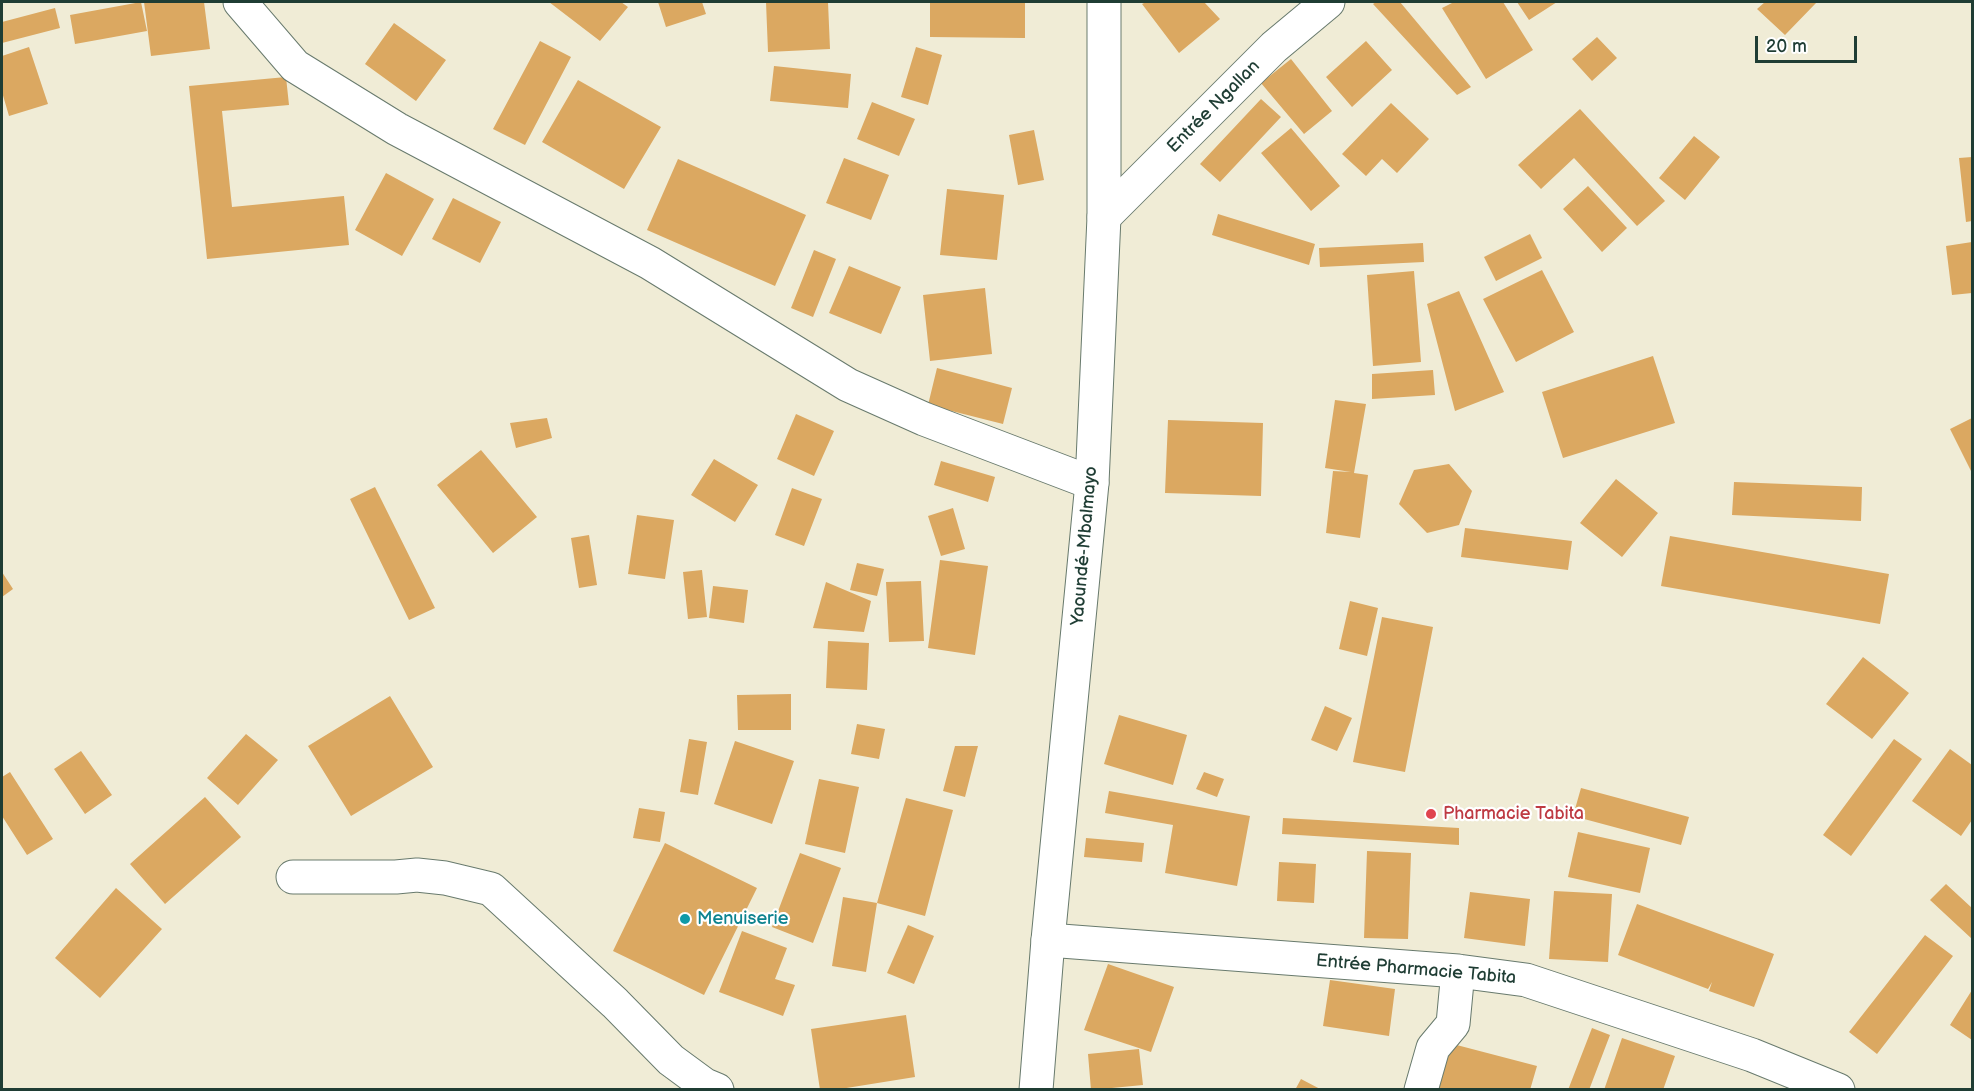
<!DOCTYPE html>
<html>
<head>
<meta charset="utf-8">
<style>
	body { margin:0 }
	#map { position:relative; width:1974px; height:1091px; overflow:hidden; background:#f0ecd6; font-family:"Balsamiq Sans",sans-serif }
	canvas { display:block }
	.frame { position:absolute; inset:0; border:3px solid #1f3d34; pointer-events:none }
	.scale { position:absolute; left:1755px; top:36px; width:102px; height:27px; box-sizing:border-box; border:3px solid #1f3d34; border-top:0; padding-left:8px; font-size:18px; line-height:21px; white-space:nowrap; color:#1f3d34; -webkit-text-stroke:4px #fff; paint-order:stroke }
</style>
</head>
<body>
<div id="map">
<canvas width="1974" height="1091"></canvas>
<div class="frame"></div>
<div class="scale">20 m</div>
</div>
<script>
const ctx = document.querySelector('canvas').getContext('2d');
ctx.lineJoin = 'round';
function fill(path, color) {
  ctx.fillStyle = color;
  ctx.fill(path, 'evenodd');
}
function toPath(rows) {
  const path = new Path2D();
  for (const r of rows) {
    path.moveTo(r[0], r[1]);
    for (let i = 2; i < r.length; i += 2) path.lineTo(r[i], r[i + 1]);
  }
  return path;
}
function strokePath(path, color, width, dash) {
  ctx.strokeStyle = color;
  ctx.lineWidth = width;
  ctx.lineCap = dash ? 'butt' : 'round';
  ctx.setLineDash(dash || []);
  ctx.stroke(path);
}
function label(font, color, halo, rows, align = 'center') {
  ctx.font = font + ' "Balsamiq Sans",sans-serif';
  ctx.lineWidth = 4.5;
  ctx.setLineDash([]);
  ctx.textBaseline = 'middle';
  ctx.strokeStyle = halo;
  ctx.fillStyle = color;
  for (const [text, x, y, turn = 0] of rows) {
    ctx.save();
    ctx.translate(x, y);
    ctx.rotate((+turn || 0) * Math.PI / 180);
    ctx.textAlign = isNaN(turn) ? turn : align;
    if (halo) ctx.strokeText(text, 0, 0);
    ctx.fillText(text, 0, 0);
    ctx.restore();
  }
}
fill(toPath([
	[141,2,147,31,75,44,70,15],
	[144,2,204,2,210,49,151,56],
	[549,2,621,2,628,7,600,41],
	[658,2,702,2,706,14,666,27],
	[766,2,828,2,830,49,768,52],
	[930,2,1025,2,1025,38,930,37],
	[1146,2,1204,2,1220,19,1179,53,1142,4],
	[1376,2,1400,2,1471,87,1457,95,1373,4],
	[1454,2,1503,2,1533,50,1486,79,1442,8],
	[1517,2,1557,2,1529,20],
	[1765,2,1817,2,1785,35,1757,9],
	[55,8,60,28,2,43,2,22],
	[394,23,446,60,416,101,365,64],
	[1597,37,1617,58,1592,81,1572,59],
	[540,41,571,57,525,145,493,129],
	[1366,41,1392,70,1352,107,1326,77],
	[29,47,48,104,9,116,2,92,2,56],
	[916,47,942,55,928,105,901,97],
	[1291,59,1332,111,1304,134,1261,83],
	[774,66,851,74,848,108,770,101],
	[286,77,289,105,222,111,232,207,344,196,349,245,207,259,189,86],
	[578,80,661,127,624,189,542,142],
	[1261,99,1281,117,1220,182,1200,164],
	[872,102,915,119,899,156,857,139],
	[1391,103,1429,139,1397,173,1382,159,1366,176,1342,154],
	[1580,109,1665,201,1637,226,1574,158,1541,189,1518,165],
	[1291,128,1340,186,1311,211,1261,153],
	[1034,130,1044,180,1018,185,1009,135],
	[1694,136,1720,157,1685,200,1659,178],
	[1972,157,1972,221,1966,222,1959,158],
	[844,158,889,175,871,220,826,203],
	[678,159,806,215,775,286,647,230],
	[386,173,434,199,402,256,355,230],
	[1588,186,1627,228,1602,252,1563,209],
	[947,189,1004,195,997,260,940,255],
	[453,198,501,222,480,263,432,239],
	[1218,214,1315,244,1309,265,1212,235],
	[1530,234,1542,258,1496,281,1484,257],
	[1972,242,1972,293,1952,295,1946,246],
	[1423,243,1424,262,1320,267,1319,248],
	[814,250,836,259,813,317,791,308],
	[849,266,901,287,881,334,829,313],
	[1542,270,1574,332,1516,362,1483,299],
	[1414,271,1421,362,1373,366,1367,275],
	[985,288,992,354,930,361,923,295],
	[1459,291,1504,392,1455,411,1427,304],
	[1653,356,1675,423,1563,458,1542,392],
	[937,368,1012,388,1003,424,928,405],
	[1433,370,1435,395,1372,399,1372,374],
	[1335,400,1366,404,1354,473,1368,475,1360,538,1326,533,1333,471,1351,472,1325,468],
	[796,414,834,431,814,476,777,459],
	[547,418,552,438,516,448,510,423],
	[1972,418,1972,473,1950,429],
	[1168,420,1263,423,1261,496,1165,493],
	[481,450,537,517,493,553,437,485],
	[714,459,758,485,735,522,691,495],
	[941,461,995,477,988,502,934,485],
	[1449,464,1472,491,1459,525,1427,533,1399,504,1414,470],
	[1616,479,1658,513,1622,557,1580,523],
	[1734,482,1862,487,1861,521,1732,515],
	[375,487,435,608,409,620,350,499],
	[792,488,822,499,804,546,775,535],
	[953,508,965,549,941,556,928,516],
	[637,515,674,520,665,579,628,574],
	[1465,528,1572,541,1568,570,1461,557],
	[589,535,597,585,579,588,571,538],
	[1670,536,1889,574,1880,624,1661,586],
	[940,560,988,566,975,655,928,648],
	[857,563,884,569,877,596,850,590],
	[702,570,707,617,688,619,683,572],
	[2,572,13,589,2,597],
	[921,581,924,641,889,642,886,582],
	[826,582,871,601,864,632,813,628],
	[713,586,748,590,744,623,709,618],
	[1350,601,1378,608,1367,656,1339,649],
	[1382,617,1433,627,1405,772,1353,762],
	[828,641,869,643,867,690,826,688],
	[1863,657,1909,693,1872,739,1826,704],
	[791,694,791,730,738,730,737,695],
	[390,696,433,767,351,816,308,746],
	[1325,706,1352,718,1337,751,1311,740],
	[1119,715,1187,735,1173,785,1104,764],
	[857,724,885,729,879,759,851,754],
	[246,734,278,760,238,805,207,778],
	[689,739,707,742,698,795,680,792],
	[1894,739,1922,759,1851,856,1823,835],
	[735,741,794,761,772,824,714,804],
	[955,746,978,746,965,797,943,791],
	[1950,749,1972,765,1972,820,1961,836,1912,801],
	[81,751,112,795,85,814,54,769],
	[10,772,53,839,27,855,2,816,2,777],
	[1204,772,1224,779,1217,797,1196,789],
	[819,779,859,787,845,853,805,844],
	[1581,788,1689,817,1681,845,1573,816],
	[1109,791,1250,816,1237,886,1165,873,1173,825,1105,813],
	[205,797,241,837,165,904,130,864],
	[906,798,953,810,925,916,877,903],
	[639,808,665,812,660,842,633,838],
	[1283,818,1459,828,1459,845,1282,834],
	[1578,832,1650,848,1640,893,1568,877],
	[1086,838,1144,843,1142,862,1084,857],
	[665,843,757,888,704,995,613,951],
	[1367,851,1411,853,1408,939,1364,938],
	[800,853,841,868,813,943,772,927],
	[1279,862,1316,864,1314,903,1277,901],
	[1946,884,1972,908,1972,939,1930,900],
	[116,888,162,929,100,998,55,958],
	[1554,891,1612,894,1608,962,1549,959],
	[1470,892,1530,899,1525,946,1464,938],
	[843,897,877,903,866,972,832,966],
	[1637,904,1774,954,1754,1007,1709,991,1712,982,1708,989,1618,955],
	[908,925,934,936,914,984,887,973],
	[742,931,787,948,775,979,795,985,783,1016,719,992],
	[1925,935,1953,956,1877,1054,1849,1032],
	[1108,964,1174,987,1151,1052,1084,1030],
	[1330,980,1395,989,1389,1036,1323,1026],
	[1972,990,1972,1040,1950,1025],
	[906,1015,915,1077,834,1090,820,1090,811,1029],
	[1592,1028,1610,1035,1589,1090,1568,1090],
	[1622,1038,1675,1056,1663,1090,1604,1090],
	[1449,1043,1537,1066,1530,1090,1433,1090],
	[1139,1049,1143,1085,1091,1090,1088,1054],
	[1301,1079,1322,1090,1295,1090]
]), '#dba861');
const street = toPath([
	[240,2,295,66,397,129,650,263,848,385,924,419,1092,483],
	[1104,217,1274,47,1328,2],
	[293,877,396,877,417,875,445,878,491,889,615,1003,671,1060,705,1085,717,1090],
	[1048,940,1458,971,1526,980,1752,1055,1838,1090],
	[1421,1090,1433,1048,1453,1024,1458,971]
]);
const highway = toPath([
	[1036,1090,1048,940,1092,483,1104,217,1104,2]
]);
strokePath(street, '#687a6d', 35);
strokePath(highway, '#687a6d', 35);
strokePath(street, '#fff', 33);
strokePath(highway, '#fff', 33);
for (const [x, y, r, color] of [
	[1431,814,6,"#e0444e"],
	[685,919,6,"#0f9aa8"]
]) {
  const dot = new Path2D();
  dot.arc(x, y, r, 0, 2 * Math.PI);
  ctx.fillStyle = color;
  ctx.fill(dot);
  strokePath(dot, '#fff', 2);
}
label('18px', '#1f3d34', '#fff', [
	["Entrée Ngallan",1214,107,-45],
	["Yaoundé-Mbalmayo",1085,546,-85],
	["Entrée Pharmacie Tabita",1416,970,5]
]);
label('18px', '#be3a42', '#fff', [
	["Pharmacie Tabita",1443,814]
], 'left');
label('18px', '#0d838f', '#fff', [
	["Menuiserie",697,919]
], 'left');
</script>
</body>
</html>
